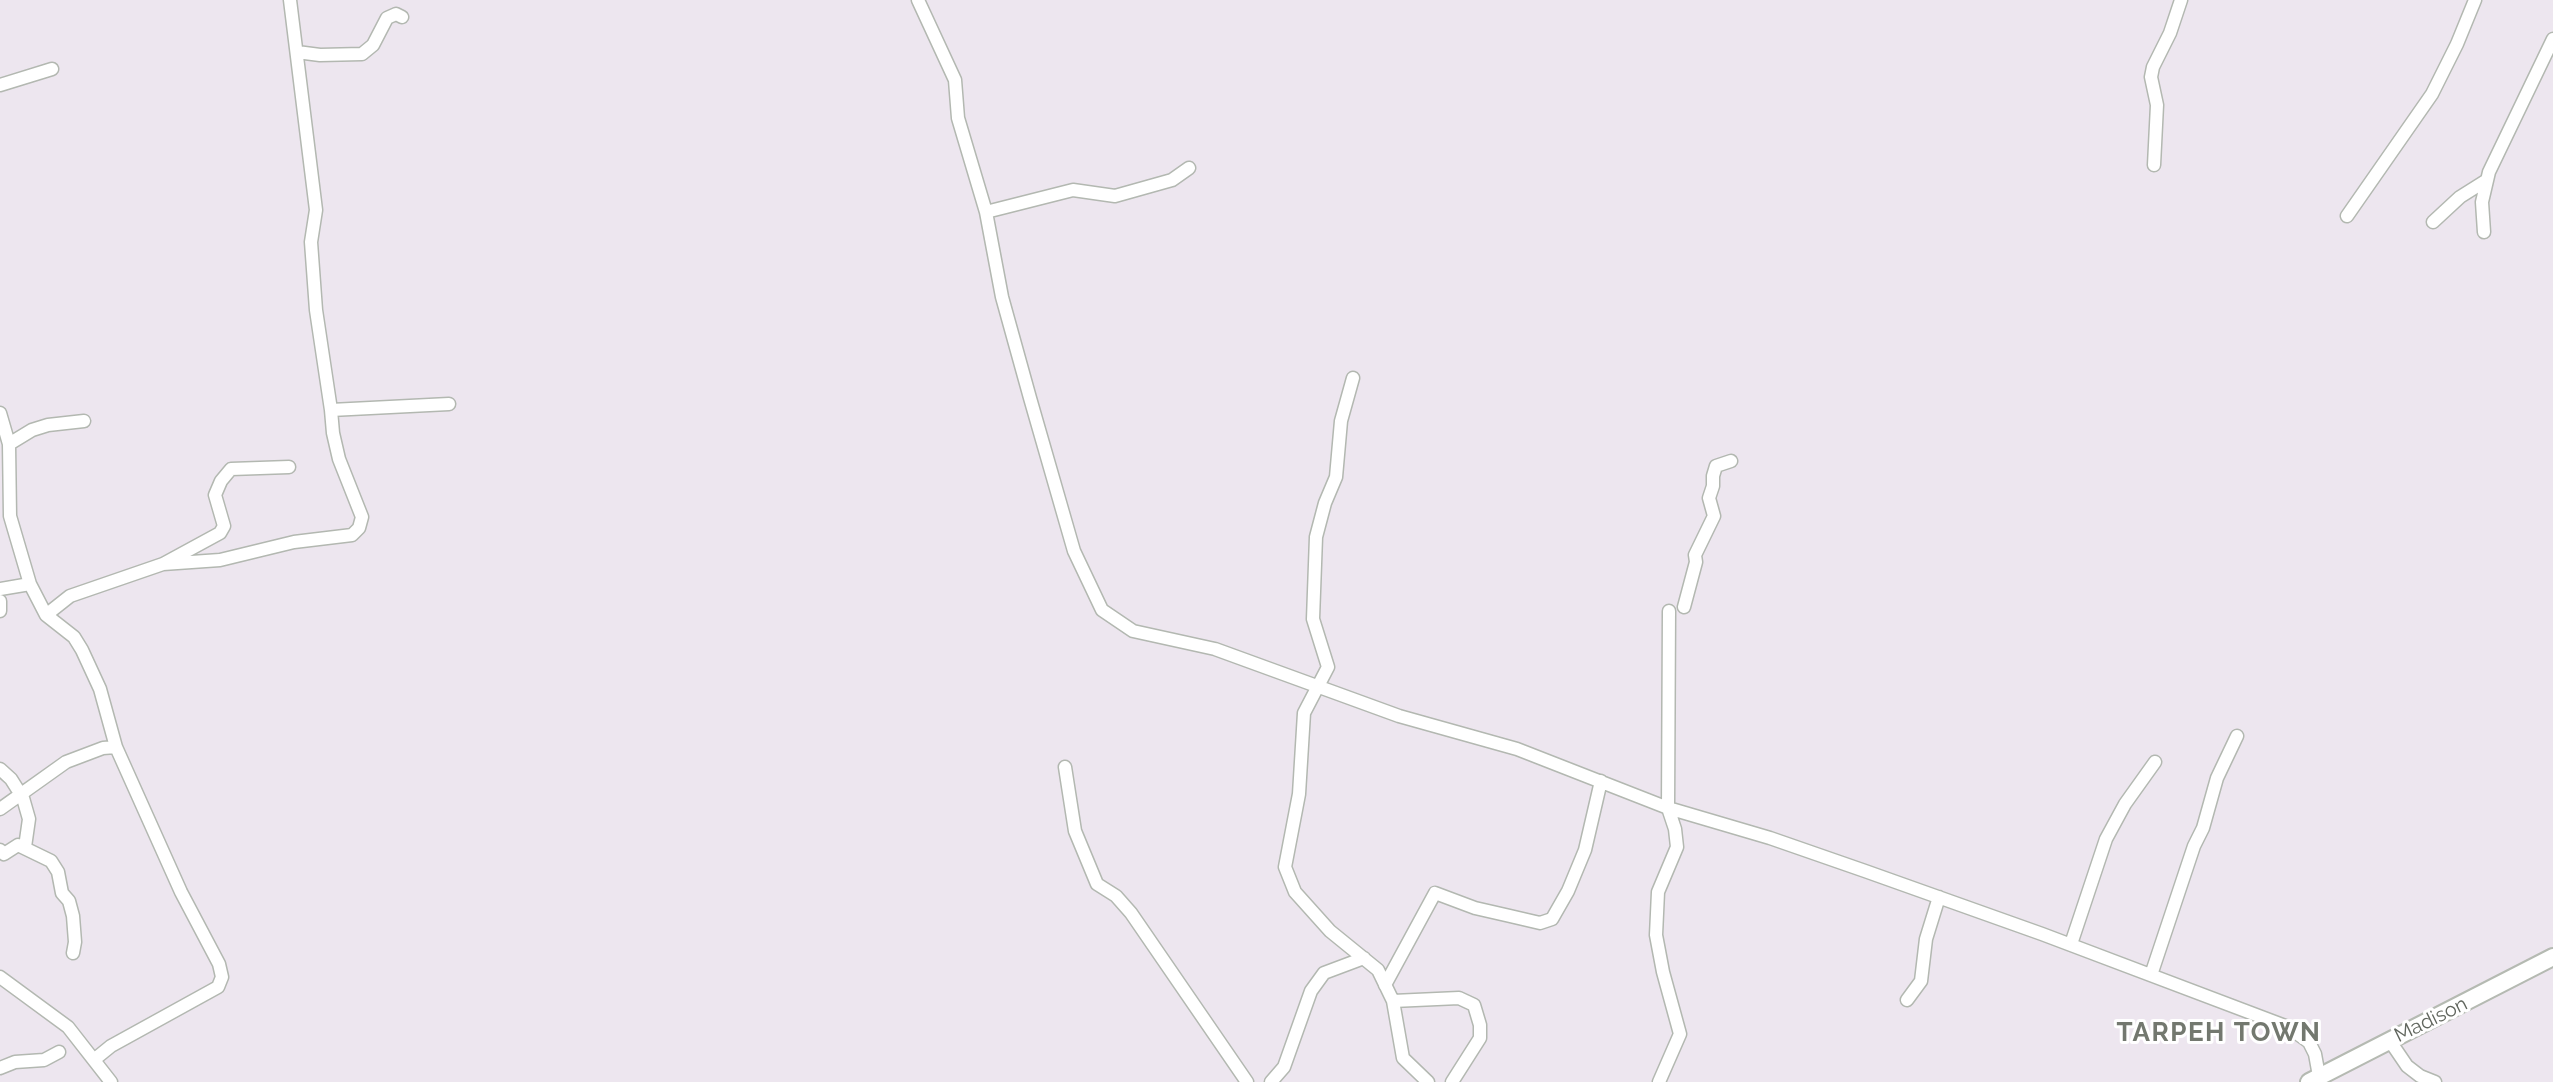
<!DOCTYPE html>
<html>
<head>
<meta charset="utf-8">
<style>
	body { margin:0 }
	canvas { display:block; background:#ede6ef }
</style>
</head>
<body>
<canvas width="2553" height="1082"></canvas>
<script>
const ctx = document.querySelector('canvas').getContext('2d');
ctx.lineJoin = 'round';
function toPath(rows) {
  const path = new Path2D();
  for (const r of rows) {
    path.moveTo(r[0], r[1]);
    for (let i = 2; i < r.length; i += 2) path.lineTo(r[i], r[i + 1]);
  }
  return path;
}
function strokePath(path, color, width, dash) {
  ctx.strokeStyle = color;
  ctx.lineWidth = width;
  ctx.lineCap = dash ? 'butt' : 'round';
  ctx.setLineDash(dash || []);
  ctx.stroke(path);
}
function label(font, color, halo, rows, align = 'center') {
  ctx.font = font + ' Raleway,sans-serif';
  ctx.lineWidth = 6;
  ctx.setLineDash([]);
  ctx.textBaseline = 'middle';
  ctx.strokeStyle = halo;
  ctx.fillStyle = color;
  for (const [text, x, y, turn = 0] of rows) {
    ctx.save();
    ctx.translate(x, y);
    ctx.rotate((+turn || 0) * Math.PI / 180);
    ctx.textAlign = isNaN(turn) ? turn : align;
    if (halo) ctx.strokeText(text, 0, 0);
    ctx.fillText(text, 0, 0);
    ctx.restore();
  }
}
const street = toPath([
	[290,0,316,210,311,242,316,310,331,410],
	[918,0,955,80,958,118,986,212,1002,297,1030,398,1074,551,1102,610,1133,631,1215,649,1399,716,1517,749,1668,808,1770,838,1865,871,2042,934,2288,1027,2309,1042,2315,1054,2319,1076],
	[297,52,320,55,362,54,373,45,387,18,396,14,402,17],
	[0,85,52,69],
	[2154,165,2157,105,2151,77,2153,67,2170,33,2181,0],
	[986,212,1073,190,1115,196,1172,180,1189,168],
	[2347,216,2432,94,2457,44,2475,0],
	[2433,222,2460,197,2487,180],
	[2484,232,2482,202,2489,172,2553,39],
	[1353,378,1341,421,1336,477,1325,503,1316,537,1313,619,1328,667,1304,713,1299,794,1285,867,1295,892,1330,931,1378,970,1393,1001,1403,1058,1428,1082],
	[0,413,9,444,10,516,30,584,46,615,74,637,82,650,100,689,116,747,181,892,219,964,222,977,218,987,111,1046,95,1059],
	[9,444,32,430,48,425,84,421],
	[163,564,220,560,294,542,352,535,359,528,362,517,339,459,333,433,331,410,449,404],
	[0,589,30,584],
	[0,601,0,611],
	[1684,607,1696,562,1695,555,1714,516,1709,498,1713,486,1713,476,1716,466,1731,461],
	[46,615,70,596,163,564,220,533,224,526,215,495,221,481,231,469,289,467],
	[1065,767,1075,831,1097,884,1116,896,1131,913,1247,1082],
	[0,769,11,779,23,798,29,819,25,847],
	[0,809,66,762,103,748,116,747],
	[0,850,4,854,18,845,51,861,58,872,62,893,69,901,73,916,75,942,73,953],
	[2071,944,2106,839,2125,804,2155,762],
	[2151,975,2194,846,2203,828,2217,778,2237,736],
	[0,977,68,1027,111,1082],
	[1385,985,1435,893,1475,908,1510,916,1540,923,1552,919,1568,891,1585,850,1601,781],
	[1907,1000,1921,981,1926,939,1939,897],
	[1393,1001,1459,998,1474,1005,1480,1025,1480,1038,1452,1082],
	[2390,1041,2407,1066,2420,1076,2435,1082],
	[0,1068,15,1062,44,1060,59,1052],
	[1271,1082,1284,1067,1311,991,1324,973,1364,958],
	[1659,1082,1680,1034,1663,972,1656,935,1658,892,1677,847,1675,829,1668,808,1669,611]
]);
const secondary = toPath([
	[2309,1082,2553,957]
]);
strokePath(street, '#b3b8b1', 15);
strokePath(secondary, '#b5bab2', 20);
strokePath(street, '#fff', 12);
strokePath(secondary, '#fff', 16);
label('20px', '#61665e', '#fff', [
	["Madison",2431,1020,-26]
]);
ctx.letterSpacing = '1.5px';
label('bold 26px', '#73786f', '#fff', [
	["TARPEH TOWN",2219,1033]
]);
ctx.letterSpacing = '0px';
</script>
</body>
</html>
